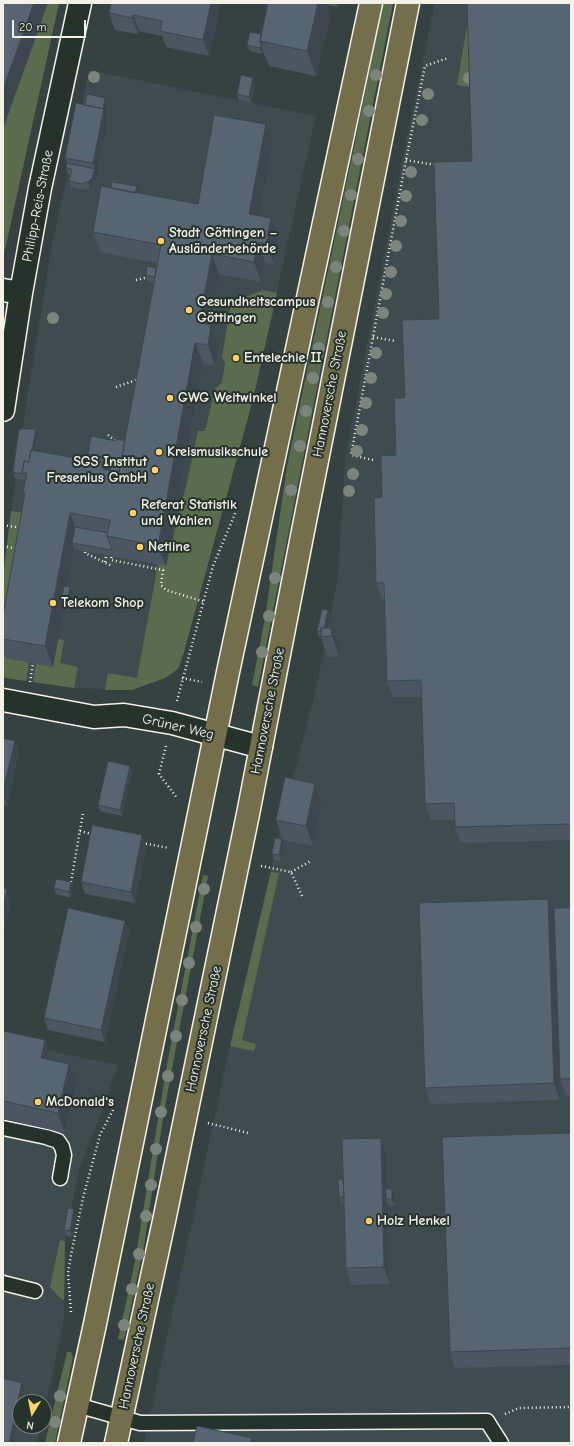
<!DOCTYPE html>
<html>
<head>
<meta charset="utf-8">
<style>
	body { margin:0 }
	#map { position:relative; width:574px; height:1446px; overflow:hidden; background:#354241; font-family:"Comic Neue",sans-serif }
	canvas { display:block }
	.frame { position:absolute; inset:0; border:4px solid #f4f1e8; pointer-events:none }
	.north { position:absolute; left:12px; top:1394px; width:40px; height:40px; box-sizing:border-box; background:#26332d; border:1px solid #787f78; border-radius:50%; rotate:190deg; font-size:11px; font-weight:700; line-height:16px; text-align:center; color:#f4f1e8 }
	.north::after { content:''; display:block; margin:auto; width:14px; height:18px; background:#ffd166; clip-path:polygon(50% 0,100% 100%,50% 72%,0 100%) }
	.scale { position:absolute; left:12px; top:20px; width:74px; height:18px; box-sizing:border-box; border:2px solid #f4f1e8; border-top:0; padding-left:5px; font-size:12px; line-height:14px; white-space:nowrap; color:#f4f1e8; -webkit-text-stroke:3px #26332d; paint-order:stroke }
</style>
</head>
<body>
<div id="map">
<canvas width="574" height="1446"></canvas>
<div class="frame"></div>
<div class="north">N</div>
<div class="scale">20 m</div>
</div>
<script>
const ctx = document.querySelector('canvas').getContext('2d');
ctx.lineJoin = 'round';
function fill(path, color) {
  ctx.fillStyle = color;
  ctx.fill(path, 'evenodd');
}
function toPath(rows) {
  const path = new Path2D();
  for (const r of rows) {
    path.moveTo(r[0], r[1]);
    for (let i = 2; i < r.length; i += 2) path.lineTo(r[i], r[i + 1]);
  }
  return path;
}
function strokePath(path, color, width, dash) {
  ctx.strokeStyle = color;
  ctx.lineWidth = width;
  ctx.lineCap = dash ? 'butt' : 'round';
  ctx.setLineDash(dash || []);
  ctx.stroke(path);
}
function label(font, color, halo, rows, align = 'center') {
  ctx.font = font + ' "Comic Neue",sans-serif';
  ctx.lineWidth = 4;
  ctx.setLineDash([]);
  ctx.textBaseline = 'middle';
  ctx.strokeStyle = halo;
  ctx.fillStyle = color;
  for (const [text, x, y, turn = 0] of rows) {
    ctx.save();
    ctx.translate(x, y);
    ctx.rotate((+turn || 0) * Math.PI / 180);
    ctx.textAlign = isNaN(turn) ? turn : align;
    if (halo) ctx.strokeText(text, 0, 0);
    ctx.fillText(text, 0, 0);
    ctx.restore();
  }
}
fill(toPath([
	[435,3,571,3,571,1443,144,1443,230,1046,285,807,316,690,338,577,345,461,403,157],
	[89,70,316,116,253,399,184,652,178,669,165,678,132,690,74,688,6,678,3,676,3,577,21,436,52,245,69,169],
	[3,1041,118,1065,106,1101,79,1170,65,1241,64,1320,44,1412,44,1402,20,1402,20,1426,41,1426,37,1443,3,1443]
]), '#3f4c4f');
fill(toPath([
	[3,3,59,3,5,250,3,256],
	[383,3,393,3,258,687,252,685,265,618,287,466,355,142],
	[471,3,475,88,457,85],
	[263,290,277,293,253,399,184,652,178,669,165,678,132,690,105,690,108,673,137,678,158,564,166,566,187,482,198,431,205,431,215,389,222,382,225,363,222,357,231,303],
	[11,511,26,513,6,658,29,662,26,681,6,678,3,676,3,577],
	[58,639,64,640,60,663,78,667,74,688,33,682,36,664,53,666],
	[271,872,279,873,242,1040,256,1044,254,1051,230,1046],
	[203,875,208,876,164,1112,144,1246,124,1340,118,1339,135,1261,166,1070],
	[60,1240,65,1241,64,1300,60,1298,50,1287],
	[67,1352,71,1352,73,1357,55,1443,45,1443]
]), '#5a6b4e');
const lane = toPath([
	[3,1128,46,1137,58,1141,62,1147,64,1155,60,1178],
	[3,1283,35,1291],
	[77,1405,140,1423,487,1421,501,1443]
]);
const street = toPath([
	[3,290,21,293],
	[3,410,21,293,40,188,80,3],
	[3,700,94,717,124,715,172,723,261,747]
]);
const primary = toPath([
	[69,1443,95,1324,228,672,371,3],
	[116,1443,164,1221,248,814,303,531,408,3]
]);
strokePath(lane, '#f4f1e8', 17);
strokePath(street, '#f4f1e8', 25);
strokePath(primary, '#f4f1e8', 25);
strokePath(toPath([
	[406,160,429,164,437,164],
	[136,280,149,277],
	[373,337,395,341],
	[116,387,139,379],
	[108,435,117,442],
	[373,460,351,455,406,160,425,66,448,58],
	[3,525,22,528],
	[3,546,18,549],
	[86,548,85,553,112,566],
	[112,553,111,560,163,570,161,585,166,590,205,602],
	[105,562,107,552],
	[68,600,105,607],
	[182,678,202,682],
	[30,682,33,663],
	[177,701,213,566,237,509],
	[166,746,159,774,177,798],
	[80,831,92,834],
	[142,843,169,848],
	[261,866,291,872,303,898],
	[291,872,311,861],
	[71,882,83,813],
	[208,1123,248,1133],
	[71,1312,68,1273,71,1255,83,1198,100,1135,113,1110],
	[505,1414,519,1408,571,1407]
]), '#f4f1e8', 2.5, [1, 3]);
strokePath(lane, '#26332d', 14);
strokePath(street, '#26332d', 22);
strokePath(primary, '#726f4a', 22);
ctx.fillStyle = '#7c857b';
for (const [x, y] of [
	[376,75],
	[94,77],
	[469,78],
	[428,94],
	[369,111],
	[422,120],
	[358,159],
	[411,172],
	[351,195],
	[406,196],
	[401,221],
	[344,231],
	[396,246],
	[336,267],
	[391,272],
	[386,294],
	[328,302],
	[383,313],
	[53,318],
	[319,348],
	[376,353],
	[313,378],
	[371,378],
	[366,403],
	[306,411],
	[362,430],
	[300,446],
	[357,451],
	[353,474],
	[291,490],
	[349,491],
	[275,578],
	[269,616],
	[262,652],
	[204,889],
	[196,927],
	[189,963],
	[182,1000],
	[176,1036],
	[168,1076],
	[161,1112],
	[156,1149],
	[151,1185],
	[146,1216],
	[139,1254],
	[132,1289],
	[124,1325],
	[60,1396],
	[55,1422]
]) {
  ctx.beginPath();
  ctx.arc(x, y, 6, 0, 2 * Math.PI);
  ctx.fill();
}
fill(toPath([
	[268,3,339,3,338,7,327,5,330,14,316,76,269,66,263,51,262,54,250,51,247,45,261,34],
	[571,3,571,840,461,843,455,827,455,820,431,820,425,804,422,697,393,697,387,681,384,599,382,599,376,583,382,497,396,455,405,398,439,319,472,161],
	[220,5,209,56,166,47,162,36,139,31,138,34,115,30,109,13],
	[255,84,251,103,239,100,237,94],
	[107,104,106,114,108,120,97,175,94,184,90,188,84,190,71,187,69,181,71,174,68,174,66,168,67,163,65,158,85,105],
	[266,124,273,144,260,216,278,238,274,264,265,262,261,282,219,274,210,325,211,325,219,345,215,366,203,363,166,566,74,549,67,586,73,593,70,608,64,607,53,667,6,658,3,650,3,615,25,496,23,492,25,481,25,480,15,478,13,472,38,435,36,451,104,463,106,470,110,471,111,465,90,460,88,454,116,441,125,441,154,282,148,281,146,275,156,268,157,263,100,252,93,232,139,194,198,204],
	[328,610,330,616,328,628,339,648,339,656,328,657,321,638,319,637,317,631],
	[3,738,19,752,7,805,3,805],
	[132,772,122,816,100,811,98,805],
	[315,784,322,804,313,846,283,840,276,820],
	[142,835,146,847,135,903,85,894,81,882],
	[285,845,281,861,274,860,272,854],
	[71,882,73,888,71,898,56,894,54,888],
	[571,908,571,1095,566,1095,560,1079],
	[554,915,560,1100,431,1104,425,1088],
	[125,921,129,932,105,1042,48,1030,44,1018],
	[3,1031,45,1040,52,1060,76,1084,65,1133,3,1119],
	[571,1133,571,1365,455,1368,450,1352],
	[381,1138,387,1154,388,1189,394,1195,395,1205,388,1205,390,1284,352,1285,346,1268,344,1203,341,1203,339,1197,343,1179],
	[76,1215,72,1237,67,1236,64,1230]
]), '#4b5661');
fill(toPath([
	[34,3,48,3,3,129,3,89],
	[211,3,219,3,220,5,209,56,203,40],
	[318,3,326,3,330,14,316,76,307,51],
	[336,3,339,3,338,7],
	[133,15,139,31,138,34,132,18],
	[261,45,263,51,262,54,260,48],
	[253,78,255,84,251,103,249,97],
	[105,98,107,104,106,114,108,120,97,175,93,163],
	[266,124,273,144,256,234,249,214],
	[95,169,97,175,94,184,90,188,88,182],
	[137,186,143,203,135,196],
	[271,218,278,238,274,264,266,244],
	[258,242,265,262,261,282,254,262],
	[212,254,219,274,207,342,199,322],
	[211,325,219,345,215,366,208,345],
	[195,343,203,363,166,566,158,546],
	[36,429,38,435,32,469,30,463],
	[104,463,111,483,103,469],
	[70,513,77,533,72,543,74,549,65,601,61,601,64,607,53,667,45,646],
	[70,587,73,593,70,608,67,602],
	[328,610,330,616,326,637,324,633],
	[331,628,339,648,339,656,332,636],
	[15,741,19,752,7,805,3,796,3,791],
	[130,766,132,772,122,816,120,810],
	[315,784,322,804,313,846,306,826],
	[142,835,146,847,135,903,131,892],
	[282,839,285,845,281,861,279,855],
	[71,882,73,888,71,898,69,892],
	[7,889,11,900,3,938,3,907],
	[548,899,554,915,560,1100,554,1083],
	[125,921,129,932,105,1042,101,1030],
	[45,1040,52,1061,41,1058],
	[69,1064,76,1084,65,1133,58,1113],
	[381,1138,387,1154,388,1199,386,1199,388,1205,390,1284,384,1267],
	[392,1189,394,1195,395,1205,392,1199],
	[74,1209,76,1215,72,1237,70,1231],
	[22,1383,25,1389,22,1402,20,1402,20,1410,13,1443,9,1443],
	[252,1438,254,1443,251,1443]
]), '#3d464f');
const building = toPath([
	[3,3,34,3,3,89,3,3],
	[111,3,211,3,203,40,160,31,162,21,133,15,132,18,109,13,111,3],
	[268,3,318,3,307,51,260,41,268,3],
	[467,3,571,3,571,824,455,827,454,803,425,804,421,680,387,681,384,583,376,583,374,498,382,497,381,456,396,455,394,398,405,398,402,320,439,319,434,162,472,161,467,3],
	[250,32,261,34,260,41,261,45,260,48,247,45,250,32],
	[241,75,253,78,249,97,237,94,241,75],
	[87,94,105,98,103,109,85,105,87,94],
	[76,103,104,109,93,163,65,158,76,103],
	[214,115,266,124,249,214,271,218,266,244,258,242,254,262,212,254,199,322,211,325,208,345,195,343,158,546,107,536,110,520,70,513,45,646,3,639,3,615,25,493,23,492,27,473,22,473,24,461,29,462,31,450,104,463,103,469,119,472,161,245,93,232,101,186,198,204,214,115],
	[67,163,95,169,92,178,88,182,82,184,69,181,72,169,66,168,67,163],
	[112,182,137,186,135,193,111,188,112,182],
	[147,266,156,268,155,277,146,275,147,266],
	[19,429,36,429,32,450,31,450,29,462,24,461,22,473,23,474,13,472,19,429],
	[91,436,116,441,116,439,125,441,119,472,110,471,112,459,88,454,91,436],
	[75,527,108,533,107,536,112,550,72,543,75,527],
	[64,586,70,587,67,602,61,601,64,586],
	[322,609,328,610,324,628,321,628,321,632,317,631,322,609],
	[321,628,331,628,332,636,321,637,321,628],
	[3,738,15,741,3,791,3,738],
	[108,761,130,766,120,810,98,805,108,761],
	[285,777,315,784,306,826,276,820,285,777],
	[92,825,142,835,131,892,81,882,92,825],
	[275,838,282,839,279,855,272,854,275,838],
	[56,879,71,882,69,892,54,888,56,879],
	[3,888,7,889,3,907,3,888],
	[548,899,554,1083,425,1088,419,903,548,899],
	[68,908,125,921,101,1030,44,1018,68,908],
	[554,908,571,908,571,1079,560,1079,554,908],
	[3,1031,45,1040,41,1058,69,1064,58,1113,3,1101,3,1031],
	[571,1133,571,1348,450,1352,442,1137,571,1133],
	[381,1138,384,1267,346,1268,342,1139,381,1138],
	[338,1179,343,1179,344,1197,339,1197,338,1179],
	[386,1189,392,1189,392,1199,386,1199,386,1189],
	[68,1208,74,1209,70,1231,64,1230,68,1208],
	[3,1378,22,1383,9,1443,3,1443,3,1378],
	[197,1426,252,1438,251,1443,193,1443,197,1426]
]);
fill(building, '#576471');
strokePath(building, '#3d464f', 1);
for (const [x, y, r, color] of [
	[161,241,4,"#ffd166"],
	[189,310,4,"#ffd166"],
	[236,358,4,"#ffd166"],
	[170,398,4,"#ffd166"],
	[159,452,4,"#ffd166"],
	[155,470,4,"#ffd166"],
	[133,513,4,"#ffd166"],
	[140,547,4,"#ffd166"],
	[53,603,4,"#ffd166"],
	[38,1102,4,"#ffd166"],
	[369,1221,4,"#ffd166"]
]) {
  const dot = new Path2D();
  dot.arc(x, y, r, 0, 2 * Math.PI);
  ctx.fillStyle = color;
  ctx.fill(dot);
  strokePath(dot, '#26332d', 1.5);
}
label('14px', '#f4f1e8', '#26332d', [
	["Philipp-Reis-Straße",38,206,-79],
	["Hannoversche Straße",330,394,-79],
	["Hannoversche Straße",268,711,-79],
	["Grüner Weg",178,727,13],
	["Hannoversche Straße",204,1029,-78],
	["Hannoversche Straße",137,1346,-78]
]);
label('bold 14px', '#f4f1e8', '#26332d', [
	["Stadt Göttingen –",169,233],
	["Ausländerbehörde",169,249],
	["Gesundheitscampus",197,302],
	["Göttingen",197,318],
	["Entelechie II",244,358],
	["GWG Weitwinkel",178,398],
	["Kreismusikschule",167,452],
	["SGS Institut",147,462,"right"],
	["Fresenius GmbH",147,478,"right"],
	["Referat Statistik",141,505],
	["und Wahlen",141,521],
	["Netline",148,547],
	["Telekom Shop",61,603],
	["McDonald's",46,1102],
	["Holz Henkel",377,1221]
], 'left');
</script>
</body>
</html>
